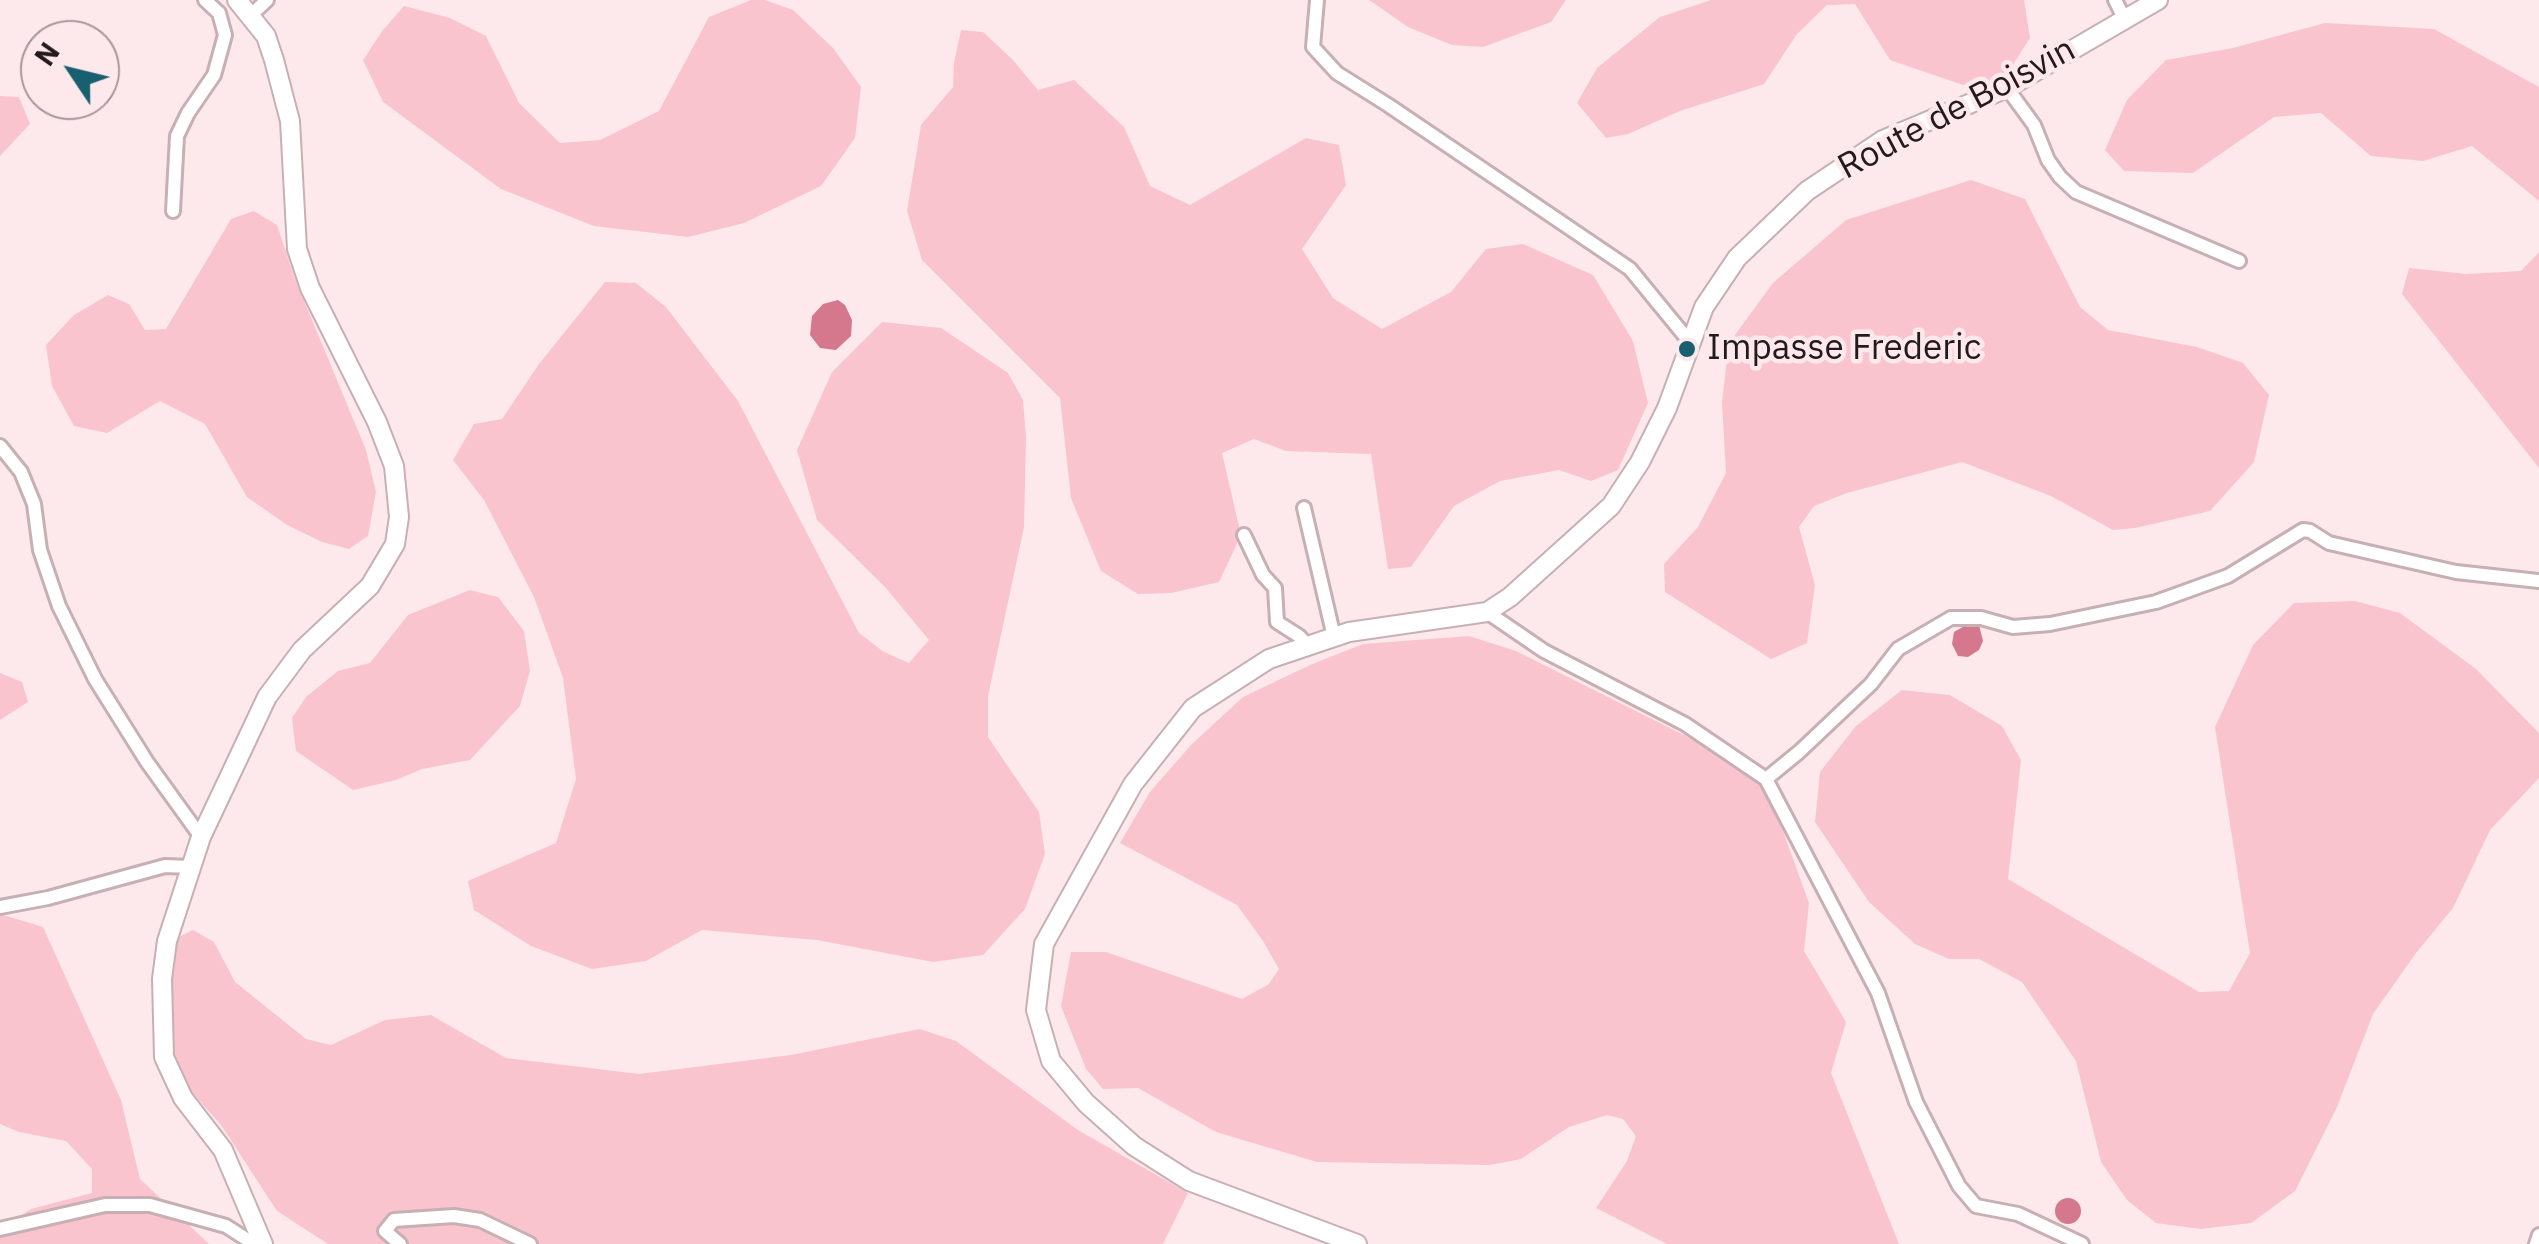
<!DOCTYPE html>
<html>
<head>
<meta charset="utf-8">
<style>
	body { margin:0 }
	#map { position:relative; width:2539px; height:1244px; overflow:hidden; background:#fde9ec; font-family:"IBM Plex Sans",sans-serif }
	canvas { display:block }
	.north { position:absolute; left:20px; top:20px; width:100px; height:100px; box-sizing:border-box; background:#fde9ec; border:2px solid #a69699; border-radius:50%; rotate:305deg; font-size:28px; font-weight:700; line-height:40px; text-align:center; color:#231a1c }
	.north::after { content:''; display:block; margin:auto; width:35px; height:45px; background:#186070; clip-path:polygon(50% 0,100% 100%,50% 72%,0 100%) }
</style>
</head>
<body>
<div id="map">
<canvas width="2539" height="1244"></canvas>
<div class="north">N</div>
</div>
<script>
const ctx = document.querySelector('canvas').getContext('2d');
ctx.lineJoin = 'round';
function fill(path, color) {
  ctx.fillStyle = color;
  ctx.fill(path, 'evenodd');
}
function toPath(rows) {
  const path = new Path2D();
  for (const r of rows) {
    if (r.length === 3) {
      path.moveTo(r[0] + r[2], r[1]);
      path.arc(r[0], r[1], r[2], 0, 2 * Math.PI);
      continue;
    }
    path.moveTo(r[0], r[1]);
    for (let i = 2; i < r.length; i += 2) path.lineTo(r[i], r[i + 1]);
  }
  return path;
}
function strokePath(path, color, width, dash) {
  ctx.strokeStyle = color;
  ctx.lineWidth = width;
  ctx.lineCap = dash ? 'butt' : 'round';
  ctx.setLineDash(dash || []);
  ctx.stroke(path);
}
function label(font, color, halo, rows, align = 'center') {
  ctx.font = font + ' "IBM Plex Sans",sans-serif';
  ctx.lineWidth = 9;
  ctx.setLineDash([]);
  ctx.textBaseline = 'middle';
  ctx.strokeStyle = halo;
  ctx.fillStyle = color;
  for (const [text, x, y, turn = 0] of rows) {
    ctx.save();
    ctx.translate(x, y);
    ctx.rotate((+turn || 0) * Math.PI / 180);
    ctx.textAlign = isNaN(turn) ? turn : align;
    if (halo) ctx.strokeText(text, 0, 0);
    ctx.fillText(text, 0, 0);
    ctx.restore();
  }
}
fill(toPath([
	[751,0,765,0,793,10,833,48,861,87,855,138,821,186,744,223,688,237,594,226,501,189,383,102,363,60,383,30,404,6,450,18,486,36,519,103,560,143,600,140,659,111,709,17],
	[1369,0,1566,0,1551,22,1483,47,1452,45,1408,27],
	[1711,0,2024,0,2030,38,2007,74,1972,88,1890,60,1855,4,1827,5,1797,34,1764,84,1680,111,1628,134,1606,138,1577,103,1597,68,1660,17],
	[2325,23,2434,29,2539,87,2539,201,2472,146,2423,161,2371,156,2321,113,2274,117,2193,173,2124,171,2105,150,2127,100,2166,60,2233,48],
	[961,30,983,32,1012,59,1038,90,1074,80,1124,127,1150,186,1190,205,1306,138,1339,145,1346,185,1302,249,1333,298,1382,329,1451,292,1486,249,1523,244,1593,275,1633,341,1648,403,1618,470,1591,481,1559,470,1500,481,1454,506,1411,567,1388,569,1371,454,1286,451,1254,439,1222,453,1241,535,1219,582,1171,593,1138,594,1101,571,1071,498,1060,398,922,260,907,211,921,125,953,87,954,63],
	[0,96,19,97,30,124,0,156],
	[1971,180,2025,199,2080,307,2108,330,2197,347,2243,363,2269,395,2254,462,2210,511,2135,528,2113,530,2051,496,1962,462,1847,493,1814,506,1799,527,1815,585,1807,643,1771,659,1665,592,1664,564,1698,527,1726,473,1722,402,1729,343,1773,283,1846,220],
	[254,211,277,225,295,279,366,450,376,492,368,536,349,549,322,542,287,525,247,497,205,424,160,401,107,433,74,426,52,386,46,345,74,315,108,295,129,304,145,330,166,329,231,219],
	[2539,252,2539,468,2402,294,2409,268,2466,274,2521,271],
	[605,282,636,283,666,307,738,401,859,633,884,652,909,663,929,640,885,587,817,520,797,450,832,372,882,322,941,328,1008,373,1023,400,1026,437,1024,527,988,696,988,737,1039,812,1045,854,1025,909,983,955,933,962,817,940,702,930,646,961,592,969,531,946,474,910,468,881,556,843,576,779,563,678,534,597,484,500,453,460,474,424,502,419,539,364],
	[470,590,498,597,524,631,530,671,520,706,470,760,422,769,396,780,353,790,296,751,292,718,306,697,338,671,370,663,408,615],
	[2355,601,2400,613,2476,669,2539,733,2539,778,2490,830,2453,908,2416,953,2373,1014,2337,1107,2295,1191,2251,1223,2201,1229,2156,1223,2127,1200,2101,1162,2076,1061,2022,982,1979,959,1949,959,1915,944,1869,902,1815,822,1820,772,1856,726,1902,690,1950,695,2002,726,2021,760,2008,879,2199,992,2229,991,2250,953,2215,727,2253,645,2294,603],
	[1469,636,1516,651,1740,763,1770,795,1809,903,1804,951,1846,1022,1831,1073,1899,1244,1667,1244,1596,1208,1627,1161,1636,1136,1623,1119,1607,1115,1569,1127,1521,1159,1490,1165,1317,1162,1216,1132,1138,1088,1103,1089,1086,1069,1061,1006,1071,952,1106,952,1242,999,1269,984,1279,969,1263,941,1237,905,1120,843,1150,792,1191,745,1243,697,1310,665,1363,644],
	[0,673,22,682,28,702,0,720],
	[0,914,43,927,121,1100,140,1179,209,1244,0,1244,0,1230,31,1209,92,1193,92,1169,66,1141,19,1132,0,1124],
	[193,930,214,942,235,982,306,1039,331,1045,385,1020,431,1015,506,1058,639,1074,791,1055,920,1029,956,1041,1078,1130,1188,1193,1163,1244,328,1244,277,1211,221,1125,175,1073,170,998,177,938]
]), '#f9c4ce');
fill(toPath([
	[838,300,845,305,852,320,851,336,836,350,820,348,810,335,812,316,823,304],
	[1968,624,1979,625,1983,641,1979,650,1968,657,1958,656,1952,644,1954,632],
	[2068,1211,13]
]), '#d6788d');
const street = toPath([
	[1317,0,1313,47,1337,73,1388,105,1630,269,1689,341],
	[2115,0,2124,18],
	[251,15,267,0],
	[2007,88,2034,125,2048,160,2060,177,2076,192,2239,261],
	[173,211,177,136,188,113,214,75,225,35,219,13,205,0],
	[0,446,21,472,34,504,40,550,59,606,95,679,147,762,201,837],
	[1304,508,1334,637],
	[1244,535,1263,575,1275,588,1277,622,1299,636,1308,646],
	[1487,612,1544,651,1685,724,1766,779,1878,993,1916,1102,1959,1186,1976,1206,2018,1214,2082,1244],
	[1766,779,1799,752,1871,684,1898,649,1951,618,1981,618,2013,627,2050,624,2156,602,2228,576,2303,530,2310,531,2329,543,2456,572,2539,581],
	[0,907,48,898,165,866,191,867],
	[0,1229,105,1205,150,1205,226,1226,254,1244],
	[400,1244,385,1231,394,1220,454,1216,480,1220,530,1244],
	[2536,1244,2539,1235]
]);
const secondary = toPath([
	[237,0,266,36,274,60,290,121,297,249,310,288,377,422,394,466,399,517,395,544,370,586,302,650,267,697,201,837,167,941,162,979,164,1057,183,1098,223,1150,263,1244],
	[1357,1244,1189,1181,1134,1146,1086,1103,1051,1061,1036,1010,1044,944,1133,784,1193,708,1269,659,1349,632,1487,612,1510,597,1611,506,1640,462,1667,408,1704,307,1737,258,1807,191,1883,140,2007,88,2158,0]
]);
strokePath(street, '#c7b0b3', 18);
strokePath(secondary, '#c7b0b3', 22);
strokePath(street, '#fff', 12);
strokePath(secondary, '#fff', 18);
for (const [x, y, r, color] of [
	[1687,349,10,"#186070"]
]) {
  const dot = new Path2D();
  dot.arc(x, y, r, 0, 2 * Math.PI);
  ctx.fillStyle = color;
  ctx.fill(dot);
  strokePath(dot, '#fde9ec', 4);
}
label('35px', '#231a1c', '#fde9ec', [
	["Route de Boisvin",1957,109,-28]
]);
label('35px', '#231a1c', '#fde9ec', [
	["Impasse Frederic",1707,349]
], 'left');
</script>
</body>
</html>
